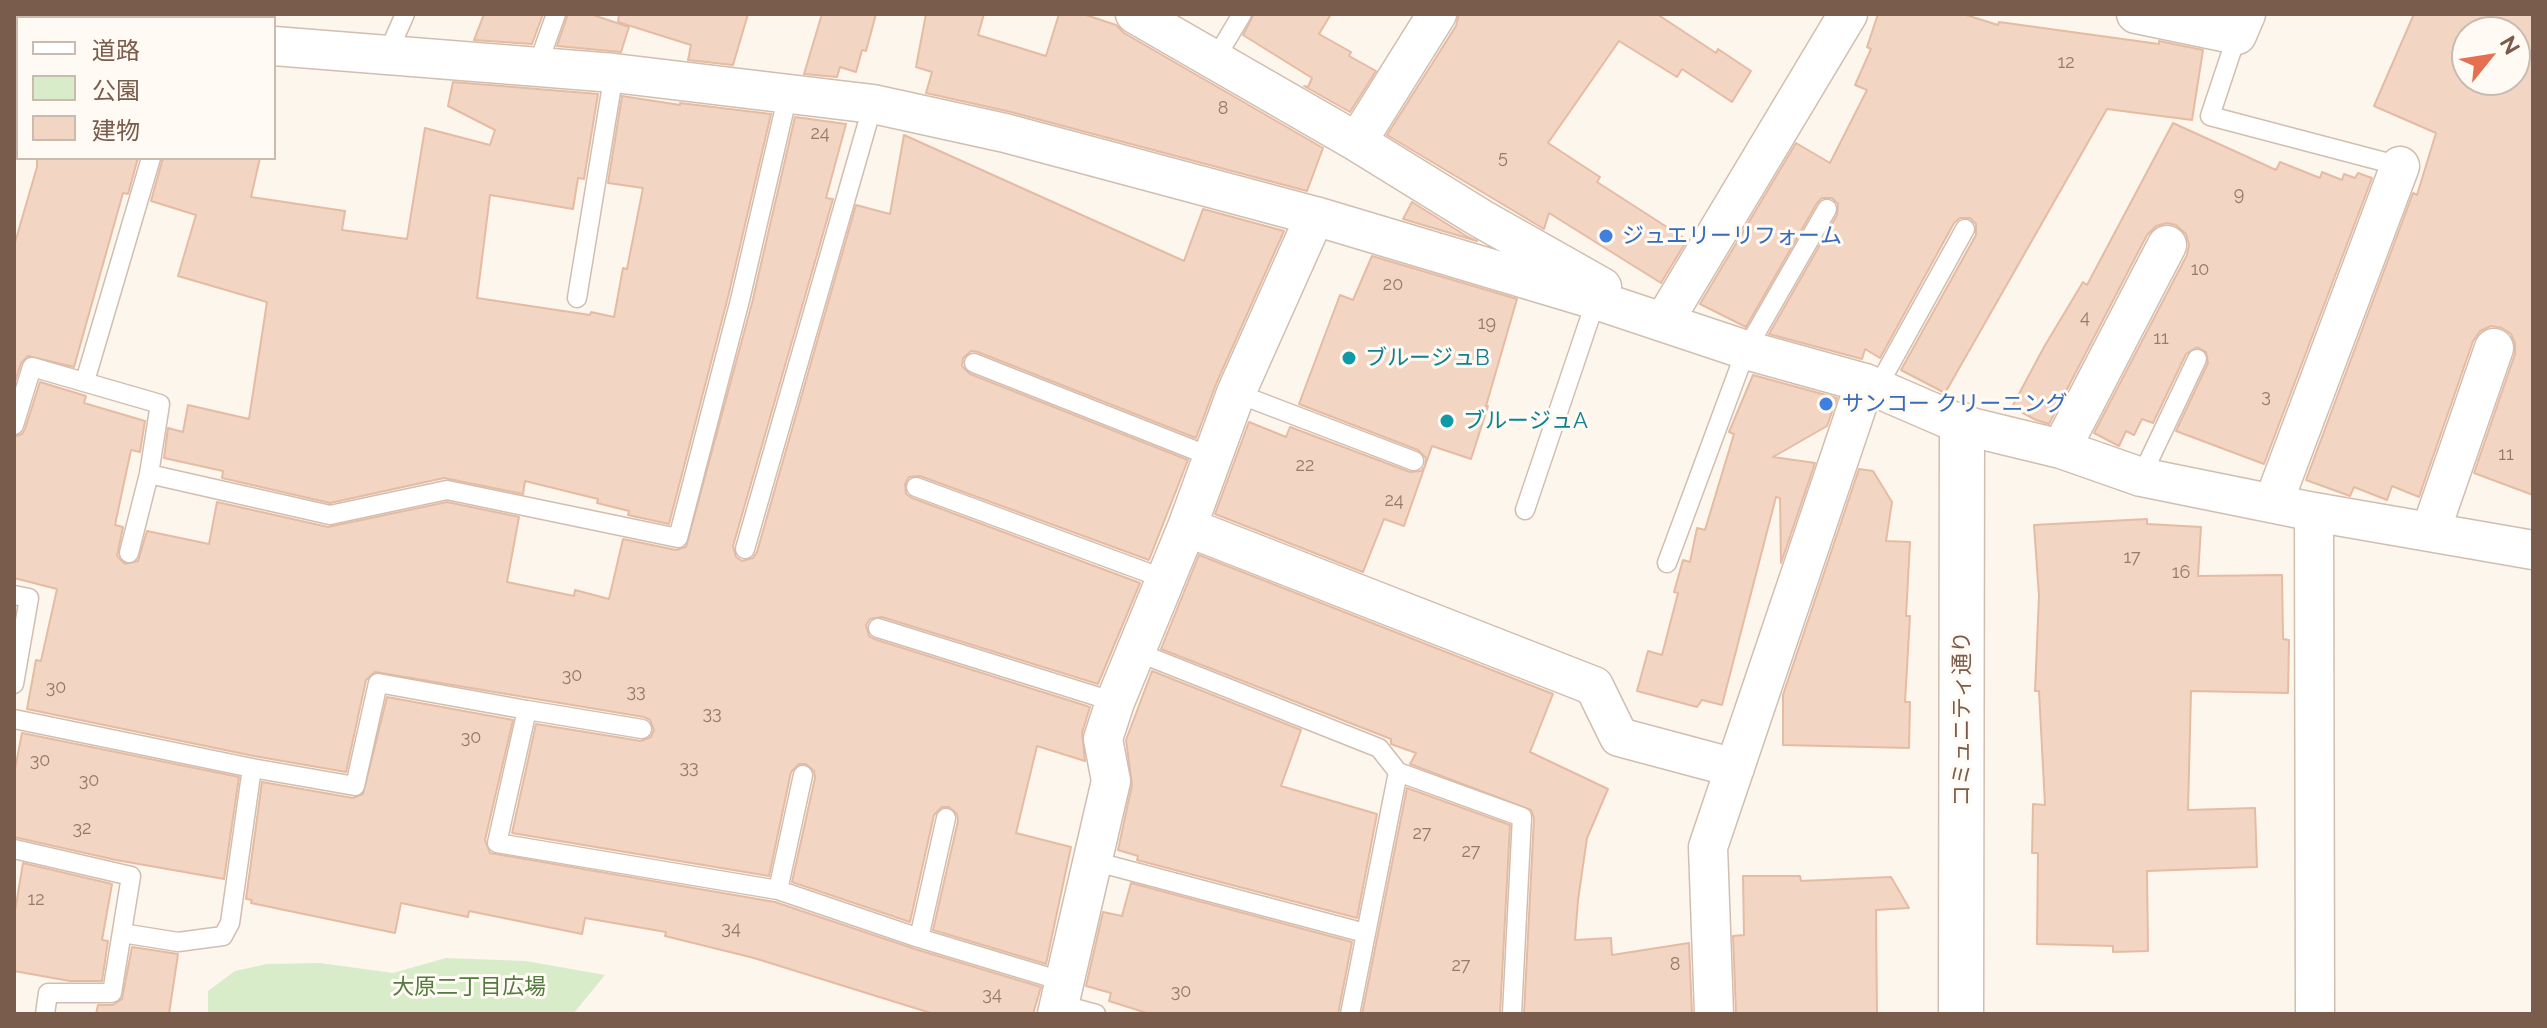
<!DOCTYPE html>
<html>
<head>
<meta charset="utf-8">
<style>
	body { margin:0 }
	#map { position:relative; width:2547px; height:1028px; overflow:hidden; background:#fdf6ec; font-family:Raleway,"Noto Sans JP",sans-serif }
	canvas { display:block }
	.frame { position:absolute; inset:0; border:16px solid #7a5c4d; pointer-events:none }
	.legend { position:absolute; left:16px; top:16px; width:260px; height:144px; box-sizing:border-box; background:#fffaf3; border:2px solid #cabbb1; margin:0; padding:10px 14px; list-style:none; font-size:24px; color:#7a5c4d }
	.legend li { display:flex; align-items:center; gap:16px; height:40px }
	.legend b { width:40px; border:2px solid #cabbb1 }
	.north { position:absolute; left:2451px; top:16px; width:80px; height:80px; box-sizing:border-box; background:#fffaf3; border:2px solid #cabbb1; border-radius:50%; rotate:60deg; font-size:22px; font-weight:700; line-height:32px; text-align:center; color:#7a5c4d }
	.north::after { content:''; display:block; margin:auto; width:28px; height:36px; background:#e76f51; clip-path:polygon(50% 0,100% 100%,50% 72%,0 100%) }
</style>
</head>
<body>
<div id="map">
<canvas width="2547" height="1028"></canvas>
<div class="frame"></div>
<ul class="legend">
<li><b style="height:10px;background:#fff"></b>道路</li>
<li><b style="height:22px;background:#d8ecc9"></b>公園</li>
<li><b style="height:22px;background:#f3d5c3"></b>建物</li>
</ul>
<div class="north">N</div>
</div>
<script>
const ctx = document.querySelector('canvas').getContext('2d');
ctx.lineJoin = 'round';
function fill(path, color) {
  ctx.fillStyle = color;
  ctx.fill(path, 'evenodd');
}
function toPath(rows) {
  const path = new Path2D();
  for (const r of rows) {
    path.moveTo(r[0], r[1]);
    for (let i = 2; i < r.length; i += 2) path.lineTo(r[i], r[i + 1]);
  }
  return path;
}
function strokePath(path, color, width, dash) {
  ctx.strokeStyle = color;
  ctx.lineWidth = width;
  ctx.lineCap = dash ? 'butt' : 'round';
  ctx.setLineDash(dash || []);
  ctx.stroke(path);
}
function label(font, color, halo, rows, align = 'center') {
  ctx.font = font + ' Raleway,"Noto Sans JP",sans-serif';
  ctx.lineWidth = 6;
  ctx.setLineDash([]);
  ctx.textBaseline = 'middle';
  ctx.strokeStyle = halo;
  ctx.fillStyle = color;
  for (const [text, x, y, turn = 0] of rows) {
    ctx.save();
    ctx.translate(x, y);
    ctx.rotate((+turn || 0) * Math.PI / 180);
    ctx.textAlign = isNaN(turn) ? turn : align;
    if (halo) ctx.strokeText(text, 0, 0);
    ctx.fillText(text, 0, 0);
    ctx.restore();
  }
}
fill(toPath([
	[446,958,526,961,605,975,573,1014,208,1014,208,991,235,971,267,964,320,963,393,973]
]), '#d8ecc9');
const building = toPath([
	[484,14,543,14,532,44,474,40,484,14],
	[568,14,590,14,629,27,621,52,557,46,568,14],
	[619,14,748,14,733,65,688,60,691,45,618,22,619,14],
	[822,14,876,14,866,51,862,50,856,72,840,67,837,77,804,74,822,14],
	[926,14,984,14,978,35,1046,56,1059,14,1083,14,1116,25,1124,33,1323,148,1307,191,1011,112,926,93,932,72,916,67,926,14],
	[1254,14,1331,14,1319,34,1351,52,1349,56,1376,71,1350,112,1304,86,1308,87,1312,78,1243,35,1254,14],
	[1459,14,1657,14,1716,53,1718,49,1751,71,1732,102,1682,69,1677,77,1619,41,1548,143,1600,177,1597,182,1687,240,1661,283,1549,213,1544,229,1387,135,1456,26,1459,14],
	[1878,14,1963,14,1998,25,1999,22,2159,44,2159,41,2203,50,2192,120,2107,109,1945,393,1901,370,1976,235,1976,224,1970,218,1960,218,1954,223,1880,358,1865,349,1862,359,1769,334,1837,215,1838,204,1832,198,1822,198,1817,203,1746,327,1700,304,1796,143,1830,163,1867,90,1855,85,1871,49,1867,47,1878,14],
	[2414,14,2533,14,2533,495,2474,473,2515,354,2515,343,2511,334,2502,328,2491,326,2480,331,2473,341,2419,497,2392,486,2387,500,2354,487,2350,496,2306,480,2413,193,2417,195,2436,133,2374,106,2414,14],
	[2467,32,2515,32,2515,80,2467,80,2467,32],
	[453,82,598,94,584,179,578,178,573,209,490,195,477,298,590,315,591,312,614,317,623,268,627,269,643,188,608,183,622,96,680,105,680,103,771,114,728,297,669,524,628,515,629,511,597,503,598,499,525,481,523,494,444,478,330,503,222,478,223,471,164,458,168,428,183,432,188,405,249,419,267,302,178,276,196,215,151,201,163,158,260,158,251,197,345,211,342,230,407,239,425,128,490,145,495,130,448,106,453,82],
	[795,117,846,124,826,198,833,199,733,546,736,557,742,561,753,558,757,552,856,205,890,214,904,135,1184,261,1203,209,1284,231,1216,384,1196,438,978,352,971,351,963,358,962,366,970,374,1188,460,1149,560,920,476,909,477,905,484,906,494,912,498,1140,583,1098,684,882,617,870,619,866,625,869,636,874,639,1090,707,1082,733,1085,761,1037,746,1016,833,1071,847,1046,964,933,930,958,821,957,814,949,807,942,807,934,815,910,922,792,882,815,778,814,771,806,764,799,764,791,772,769,876,512,833,536,724,641,741,651,737,654,730,650,720,644,717,375,672,366,680,346,772,254,756,27,709,36,660,41,661,57,589,14,578,14,437,22,434,25,429,40,382,86,396,84,403,145,421,140,452,131,450,115,525,123,527,117,556,125,564,138,561,147,531,209,544,217,502,328,527,447,502,519,517,507,582,574,596,575,590,609,599,623,539,676,550,686,547,752,303,795,117],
	[2173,123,2276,170,2280,162,2320,178,2322,172,2342,180,2344,174,2355,178,2358,173,2372,178,2264,464,2176,431,2208,363,2206,352,2197,347,2186,354,2153,423,2142,419,2134,435,2126,431,2119,446,2094,433,2187,255,2189,245,2186,234,2176,225,2167,223,2156,226,2147,235,2049,424,2036,420,2012,407,2044,347,2083,282,2087,285,2173,123],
	[37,158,138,158,128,194,123,193,74,367,28,356,21,363,14,385,14,246,37,167,37,158],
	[1412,202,1468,237,1477,241,1403,219,1412,202],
	[1372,256,1517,299,1486,406,1488,406,1471,459,1432,446,1404,526,1384,519,1363,572,1215,514,1249,422,1286,437,1290,427,1410,472,1421,471,1425,466,1426,458,1418,450,1299,404,1340,295,1353,300,1372,256],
	[1753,375,1837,398,1827,426,1773,457,1815,463,1781,563,1780,498,1776,497,1722,705,1702,700,1697,707,1637,691,1648,651,1662,655,1678,593,1674,592,1683,560,1690,562,1697,528,1705,530,1734,434,1729,432,1753,375],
	[1859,469,1873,471,1892,502,1886,541,1910,542,1906,616,1910,616,1905,702,1910,702,1909,748,1783,745,1783,695,1859,469],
	[2147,519,2147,524,2201,527,2198,576,2282,575,2283,639,2289,640,2288,693,2191,691,2188,810,2255,808,2257,867,2147,871,2148,951,2113,952,2113,946,2037,944,2038,853,2032,853,2033,804,2045,805,2039,691,2035,691,2039,596,2034,525,2147,519],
	[1199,555,1553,694,1530,752,1608,789,1587,838,1578,900,1575,940,1611,938,1612,955,1689,943,1692,1014,1524,1014,1534,818,1531,810,1410,764,1416,753,1391,744,1391,739,1161,649,1199,555],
	[1152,671,1301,730,1281,786,1377,814,1357,918,1137,860,1138,856,1118,850,1132,785,1126,740,1152,671],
	[387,697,513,720,485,840,490,853,775,902,915,949,1041,987,1033,1014,934,1014,754,958,665,936,666,932,585,918,582,934,469,911,468,917,401,903,395,933,251,903,252,900,246,899,262,782,353,798,363,794,387,697],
	[22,733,239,777,224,879,116,860,14,837,14,774,22,733],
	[1407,788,1510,825,1500,1014,1362,1014,1407,788],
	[23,863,112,884,102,940,108,941,102,981,70,981,14,971,14,917,23,863],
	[1743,876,1800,876,1801,881,1891,877,1909,908,1876,910,1877,1014,1736,1014,1733,936,1744,935,1743,876],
	[1131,883,1352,942,1338,1014,1150,1014,1109,1001,1111,993,1086,986,1103,912,1122,916,1131,883],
	[132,947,178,954,169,1014,96,1014,98,1005,113,1005,122,999,132,947]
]);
fill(building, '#f3d5c3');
strokePath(building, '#e6bba3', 2);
const service = toPath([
	[57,18,57,14],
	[2237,35,2210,116,2400,166],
	[387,55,405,14],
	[1214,61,1242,14],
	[537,67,556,14],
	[577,298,614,73],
	[974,363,1212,457],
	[85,381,151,158],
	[1877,388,1965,229],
	[1236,393,1414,461],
	[14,425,32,367,160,404,149,474,129,553],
	[149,474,330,515,447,490,678,538,740,300,788,94],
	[2141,477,2197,359],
	[916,487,1165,579],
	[1525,510,1596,300],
	[745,549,873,104],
	[1667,563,1746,350,1827,209],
	[14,595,29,598,14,684],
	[878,628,1115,702],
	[1137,652,1379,748,1398,772,1522,817,1512,1014],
	[527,710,642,729],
	[14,719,252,768,355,786,378,683,527,710,497,843,778,890,919,938,1065,982],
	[14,849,131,876,112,993,48,993,45,1014],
	[1093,861,1365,933],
	[778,890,803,775],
	[122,933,178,942,223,936,230,923,252,768],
	[919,938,946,818],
	[1059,1004,1096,1014],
	[1350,1014,1398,772]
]);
const minor = toPath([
	[1135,14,1357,142,1480,218,1602,287],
	[2136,14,2237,35,2246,14],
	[249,18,251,14],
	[14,26,18,27],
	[274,46,614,73,873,104,1005,133,1315,216,1596,300,1746,350,1865,383,1962,425,2061,449,2141,477,2314,512,2533,550],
	[1357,142,1437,14],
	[1664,321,1848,14],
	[2061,449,2167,245],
	[2274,501,2400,166],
	[2314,512,2315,1014],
	[1187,527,1594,686,1619,737,1735,768],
	[2431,530,2494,348],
	[1057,1014,1111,781,1103,739,1115,702,1187,527,1236,393,1315,216],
	[1714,1014,1708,847,1865,383]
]);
const tertiary = toPath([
	[1961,1014,1962,425]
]);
strokePath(service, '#d1beb0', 21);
strokePath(minor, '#d1beb0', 41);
strokePath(tertiary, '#d1beb0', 47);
strokePath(service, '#fff', 18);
strokePath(minor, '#fff', 38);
strokePath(tertiary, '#fff', 44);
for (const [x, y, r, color] of [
	[1606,236,8,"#3f7fe0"],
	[1349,358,8,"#0f9aa8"],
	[1826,404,8,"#3f7fe0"],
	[1447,421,8,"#0f9aa8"]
]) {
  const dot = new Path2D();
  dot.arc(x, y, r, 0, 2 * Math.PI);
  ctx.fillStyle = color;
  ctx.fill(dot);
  strokePath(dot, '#fffaf3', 3);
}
label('18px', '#987a6a', null, [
	["12",2066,63],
	["8",1223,109],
	["24",820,134],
	["5",1503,158],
	["9",2239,195],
	["10",2200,270],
	["20",1393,285],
	["4",2085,318],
	["19",1487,324],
	["11",2161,339],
	["3",2266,397],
	["11",2506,455],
	["22",1305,466],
	["24",1394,501],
	["17",2132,558],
	["16",2181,573],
	["30",572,676],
	["30",56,688],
	["33",636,692],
	["33",712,714],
	["30",471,738],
	["30",40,761],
	["33",689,768],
	["30",89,781],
	["32",82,829],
	["27",1422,834],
	["27",1471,852],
	["12",36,900],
	["34",731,929],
	["8",1675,965],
	["27",1461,966],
	["30",1181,992],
	["34",992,995]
]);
label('22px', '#366cbe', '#fffaf3', [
	["ジュエリーリフォーム",1622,236],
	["サンコー クリーニング",1842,404]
], 'left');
label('22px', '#0d838f', '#fffaf3', [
	["ブルージュB",1365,358],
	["ブルージュA",1463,421]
], 'left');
label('22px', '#7a5c4d', '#fffaf3', [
	["コミュニティ通り",1962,719,-90]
]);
label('22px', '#537a41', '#fffaf3', [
	["大原二丁目広場",469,987]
]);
</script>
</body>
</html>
